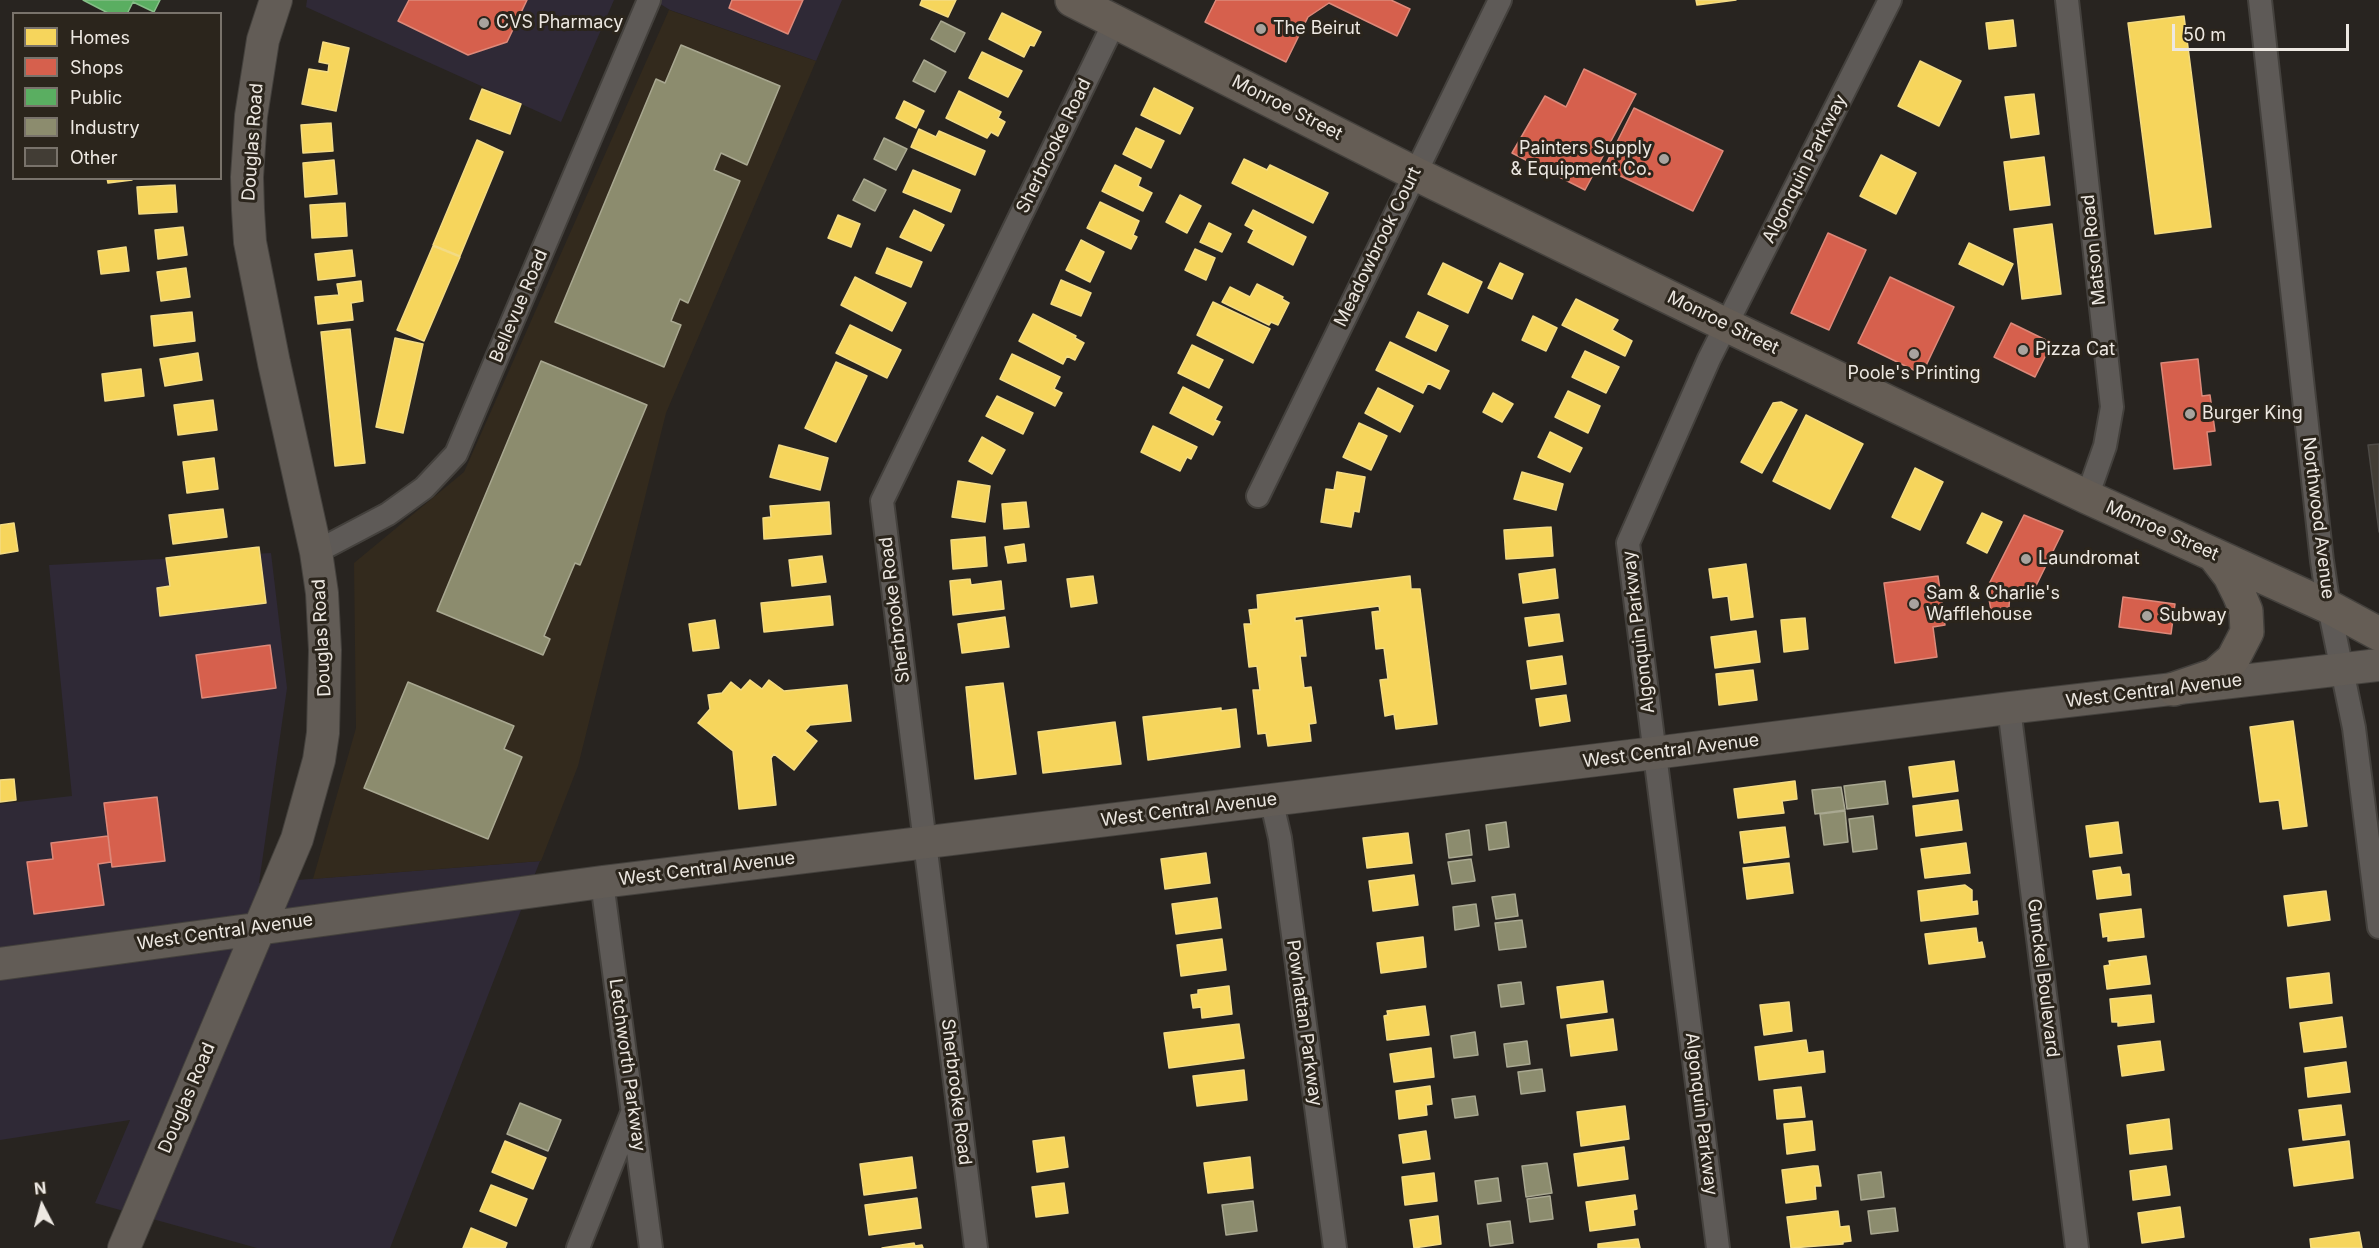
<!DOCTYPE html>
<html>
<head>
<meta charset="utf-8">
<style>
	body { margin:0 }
	#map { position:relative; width:2379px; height:1248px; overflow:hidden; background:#282420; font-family:Inter,sans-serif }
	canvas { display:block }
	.legend { position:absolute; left:12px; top:12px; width:210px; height:168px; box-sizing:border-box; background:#2b251c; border:2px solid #79736b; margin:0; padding:8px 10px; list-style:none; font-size:18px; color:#ede8e2 }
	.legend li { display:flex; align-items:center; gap:12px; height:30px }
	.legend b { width:30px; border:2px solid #79736b }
	.north { position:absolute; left:12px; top:1176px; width:60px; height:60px; -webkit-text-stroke:4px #2b251c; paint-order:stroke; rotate:354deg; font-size:16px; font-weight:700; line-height:24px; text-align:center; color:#ede8e2 }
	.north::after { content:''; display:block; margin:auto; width:21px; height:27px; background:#ede8e2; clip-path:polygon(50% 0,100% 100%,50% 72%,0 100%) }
	.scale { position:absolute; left:2172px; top:24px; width:177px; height:27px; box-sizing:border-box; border:3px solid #ede8e2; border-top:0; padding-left:8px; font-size:18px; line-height:21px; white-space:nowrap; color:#ede8e2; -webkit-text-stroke:4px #2b251c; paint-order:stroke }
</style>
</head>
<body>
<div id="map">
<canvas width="2379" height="1248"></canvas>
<ul class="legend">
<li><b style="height:16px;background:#f6d55c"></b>Homes</li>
<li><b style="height:16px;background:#d6604d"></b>Shops</li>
<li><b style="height:16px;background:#5aae61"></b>Public</li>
<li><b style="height:16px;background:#8c8c6e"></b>Industry</li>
<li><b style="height:16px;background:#423d35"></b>Other</li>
</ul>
<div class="north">N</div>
<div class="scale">50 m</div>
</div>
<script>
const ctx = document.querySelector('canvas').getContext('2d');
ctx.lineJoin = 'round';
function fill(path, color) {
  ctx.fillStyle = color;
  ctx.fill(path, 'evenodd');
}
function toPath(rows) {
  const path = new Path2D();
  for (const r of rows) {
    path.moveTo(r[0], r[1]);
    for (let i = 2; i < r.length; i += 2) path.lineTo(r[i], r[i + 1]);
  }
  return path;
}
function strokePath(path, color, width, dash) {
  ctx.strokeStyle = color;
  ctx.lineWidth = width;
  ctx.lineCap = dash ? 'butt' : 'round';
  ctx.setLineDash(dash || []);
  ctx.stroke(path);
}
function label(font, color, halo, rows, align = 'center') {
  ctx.font = font + ' Inter,sans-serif';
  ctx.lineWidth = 6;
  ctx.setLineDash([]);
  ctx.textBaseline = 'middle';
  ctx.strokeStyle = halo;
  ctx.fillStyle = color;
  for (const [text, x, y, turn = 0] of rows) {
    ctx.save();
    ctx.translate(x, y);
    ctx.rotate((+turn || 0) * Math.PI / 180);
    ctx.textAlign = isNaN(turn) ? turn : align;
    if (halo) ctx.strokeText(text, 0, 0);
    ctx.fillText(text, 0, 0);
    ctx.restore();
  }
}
fill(toPath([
	[307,0,614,0,561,122,306,7],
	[654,0,842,0,816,61,670,10],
	[271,553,287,688,259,883,540,861,390,1248,257,1248,95,1203,130,1120,0,1140,0,804,72,796,49,565]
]), '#2f2936');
fill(toPath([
	[669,10,816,61,666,413,578,766,541,861,313,879,356,728,354,563,464,472]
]), '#332a1d');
const homes = toPath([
	[922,0,956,0,948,17,920,5,922,0],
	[1696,0,1736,0,1697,5,1696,0],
	[1002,13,1041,32,1034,46,1030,45,1024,57,989,39,1002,13],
	[2184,16,2211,227,2155,234,2128,23,2184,16],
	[2013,20,2016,46,1989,49,1986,23,2013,20],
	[323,42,349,48,336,111,302,104,309,69,328,72,329,64,319,62,323,42],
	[982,52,1022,71,1008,97,969,78,982,52],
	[1920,61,1961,81,1939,126,1898,106,1920,61],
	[1154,88,1193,108,1180,134,1141,115,1154,88],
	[482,89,521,104,510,134,470,119,482,89],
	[959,91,1001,112,998,118,1005,122,998,136,991,132,987,138,946,118,959,91],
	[2034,94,2039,134,2011,138,2005,97,2034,94],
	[904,101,924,111,916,128,896,118,904,101],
	[331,123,333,151,303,153,301,125,331,123],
	[1136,128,1164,141,1151,168,1123,154,1136,128],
	[919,129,936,137,939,131,985,151,975,175,911,147,919,129],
	[477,140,503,152,460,256,433,245,477,140],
	[1881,155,1916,173,1896,214,1860,196,1881,155],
	[2044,157,2050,205,2010,210,2004,162,2044,157],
	[1244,159,1267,170,1270,165,1328,193,1313,223,1232,183,1244,159],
	[334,160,337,194,305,197,303,163,334,160],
	[1115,165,1141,178,1138,186,1152,193,1143,211,1102,191,1115,165],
	[913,170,960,190,951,212,903,192,913,170],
	[107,178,132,178,132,180,108,183,107,178],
	[175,185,177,212,139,214,137,187,175,185],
	[1180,195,1201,206,1187,233,1166,222,1180,195],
	[1100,202,1139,221,1133,235,1137,237,1131,249,1087,228,1100,202],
	[345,203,347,236,312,238,310,205,345,203],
	[914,210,944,225,931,251,900,237,914,210],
	[1253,210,1306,237,1293,265,1248,242,1254,230,1245,225,1253,210],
	[838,215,860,224,851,247,828,238,838,215],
	[1209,223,1231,234,1222,252,1200,242,1209,223],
	[2052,224,2061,294,2022,299,2014,229,2052,224],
	[183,227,187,255,158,259,155,230,183,227],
	[1081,240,1104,252,1090,282,1066,270,1081,240],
	[1969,243,2013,264,2003,285,1959,264,1969,243],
	[433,246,460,257,424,341,397,330,433,246],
	[126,247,129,271,101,274,98,251,126,247],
	[887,248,922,262,911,287,876,273,887,248],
	[1195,249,1215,258,1206,280,1185,270,1195,249],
	[352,250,355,276,318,280,315,254,352,250],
	[1443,263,1482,282,1468,313,1428,294,1443,263],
	[1500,263,1523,274,1512,299,1488,288,1500,263],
	[186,268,190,297,161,301,157,272,186,268],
	[855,277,906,303,892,331,841,305,855,277],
	[1061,280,1091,293,1081,316,1051,304,1061,280],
	[361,281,363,301,351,303,353,320,318,324,315,297,339,295,337,284,361,281],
	[1257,284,1283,297,1282,299,1289,303,1278,325,1271,322,1269,325,1222,302,1230,287,1250,297,1257,284],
	[1576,299,1618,320,1612,330,1632,341,1625,356,1562,325,1576,299],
	[1213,302,1270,329,1253,363,1197,335,1213,302],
	[192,312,195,341,154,346,151,316,192,312],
	[1418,312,1448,326,1436,351,1406,337,1418,312],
	[1033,314,1076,336,1075,338,1084,343,1075,360,1067,356,1063,364,1019,341,1033,314],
	[1533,316,1557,328,1546,351,1522,340,1533,316],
	[850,325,901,350,887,378,836,353,850,325],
	[350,329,365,463,335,466,321,332,350,329],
	[395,338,423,344,403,433,376,427,395,338],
	[1390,342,1449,371,1440,389,1428,383,1423,393,1376,370,1390,342],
	[1192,345,1223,360,1209,388,1178,373,1192,345],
	[1585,351,1619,367,1606,393,1572,377,1585,351],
	[198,353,202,380,165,386,160,359,198,353],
	[1012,354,1060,377,1054,389,1062,393,1055,406,1000,379,1012,354],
	[836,362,867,376,836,442,805,428,836,362],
	[141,369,144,396,105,401,102,374,141,369],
	[1183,387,1222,407,1215,420,1220,422,1213,435,1170,413,1183,387],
	[1378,388,1413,406,1400,432,1365,413,1378,388],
	[1568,391,1600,406,1588,433,1555,417,1568,391],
	[1493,393,1513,404,1502,422,1483,412,1493,393],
	[997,396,1033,413,1023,434,986,416,997,396],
	[213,400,217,430,178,435,174,405,213,400],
	[1781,402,1797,410,1762,473,1741,462,1773,403,1781,402],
	[1806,415,1863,444,1830,509,1773,481,1806,415],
	[1359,423,1387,436,1371,470,1343,457,1359,423],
	[1153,426,1197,447,1191,459,1187,457,1180,471,1141,452,1153,426],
	[1550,432,1582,448,1570,472,1538,457,1550,432],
	[982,437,1005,450,992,474,969,461,982,437],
	[779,445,828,458,820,490,770,477,779,445],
	[214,458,218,489,187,493,183,462,214,458],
	[1915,468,1943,482,1920,530,1892,517,1915,468],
	[1337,472,1365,477,1359,512,1354,511,1351,527,1321,522,1326,489,1334,490,1337,472],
	[1522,472,1563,484,1556,510,1514,499,1522,472],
	[958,481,990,486,985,522,952,517,958,481],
	[829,502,831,534,764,539,763,518,771,517,770,506,829,502],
	[1026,502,1029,527,1004,529,1002,504,1026,502],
	[223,509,227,537,173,544,169,515,223,509],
	[1982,513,2002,522,1987,553,1967,543,1982,513],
	[14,523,18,551,0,554,0,525,14,523],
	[1551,527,1553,556,1506,559,1504,530,1551,527],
	[985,537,987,566,953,569,951,540,985,537],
	[1024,544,1026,561,1008,563,1005,547,1024,544],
	[259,547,266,603,160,616,157,588,170,586,166,558,259,547],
	[822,556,826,582,792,586,789,560,822,556],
	[1746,564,1753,617,1731,620,1728,596,1713,598,1709,569,1746,564],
	[1555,569,1558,598,1523,603,1519,574,1555,569],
	[1093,576,1097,603,1071,607,1067,579,1093,576],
	[1410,576,1411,589,1420,589,1437,724,1396,729,1394,714,1385,716,1380,680,1388,679,1384,648,1376,649,1372,612,1380,611,1379,606,1295,617,1295,621,1302,620,1306,656,1300,656,1304,688,1311,687,1316,723,1309,724,1311,741,1268,746,1266,733,1258,734,1253,690,1260,690,1257,666,1249,667,1244,624,1251,624,1249,610,1258,609,1257,595,1410,576],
	[970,579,971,585,1001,581,1004,609,953,615,950,581,970,579],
	[830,596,833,625,764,632,761,603,830,596],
	[1559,614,1563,641,1529,646,1525,618,1559,614],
	[1005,617,1009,647,962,653,958,624,1005,617],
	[1805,618,1808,649,1784,652,1781,620,1805,618],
	[715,620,719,648,693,651,689,624,715,620],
	[1756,631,1760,662,1715,668,1711,637,1756,631],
	[1562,656,1566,684,1531,689,1527,661,1562,656],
	[1753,670,1757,700,1719,705,1716,674,1753,670],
	[750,680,762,689,769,680,784,691,847,685,851,721,810,725,805,731,817,741,794,770,774,754,771,758,776,805,739,809,733,751,698,723,710,709,708,695,722,693,731,682,741,690,750,680],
	[1003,683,1016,774,975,779,966,687,1003,683],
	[1566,695,1570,721,1540,726,1536,699,1566,695],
	[1221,708,1221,711,1236,709,1240,747,1148,760,1143,717,1221,708],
	[2293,721,2307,826,2283,829,2279,800,2260,802,2250,727,2293,721],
	[1115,722,1121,764,1043,773,1038,732,1115,722],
	[1954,761,1958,791,1913,797,1909,767,1954,761],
	[14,779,16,800,0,802,0,780,14,779],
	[1795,781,1797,799,1782,801,1784,813,1738,818,1734,789,1795,781],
	[1958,800,1962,830,1916,836,1913,806,1958,800],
	[2118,822,2122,853,2090,857,2086,826,2118,822],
	[1785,827,1789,857,1744,863,1740,832,1785,827],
	[1408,833,1412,863,1367,868,1363,838,1408,833],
	[1966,843,1970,873,1925,878,1921,849,1966,843],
	[1206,853,1210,883,1165,889,1161,859,1206,853],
	[1789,863,1793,893,1747,899,1743,868,1789,863],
	[2120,867,2122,875,2129,874,2131,895,2097,899,2093,871,2120,867],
	[1414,875,1418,905,1373,911,1369,881,1414,875],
	[1965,885,1972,890,1972,902,1977,901,1978,914,1921,921,1918,891,1965,885],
	[2326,891,2330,920,2288,926,2284,896,2326,891],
	[1217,898,1221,928,1176,934,1172,904,1217,898],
	[2141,909,2144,937,2108,941,2108,936,2103,937,2100,914,2141,909],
	[1976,928,1978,943,1982,942,1985,957,1929,964,1925,934,1976,928],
	[1423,937,1426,967,1381,973,1377,943,1423,937],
	[1222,939,1226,970,1181,976,1177,945,1222,939],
	[2146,956,2150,984,2107,989,2104,966,2110,965,2109,961,2146,956],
	[2329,973,2332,1003,2290,1008,2287,978,2329,973],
	[1603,981,1607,1012,1561,1018,1557,987,1603,981],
	[1229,986,1232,1014,1202,1018,1201,1007,1193,1008,1191,995,1198,994,1198,990,1229,986],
	[2151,995,2154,1022,2118,1026,2118,1022,2112,1022,2110,999,2151,995],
	[1789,1002,1792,1031,1764,1035,1760,1005,1789,1002],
	[1425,1006,1429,1035,1387,1040,1384,1016,1388,1015,1387,1011,1425,1006],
	[2342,1017,2346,1047,2304,1052,2300,1023,2342,1017],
	[1613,1019,1617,1050,1571,1056,1567,1025,1613,1019],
	[1239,1024,1244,1058,1169,1068,1164,1033,1239,1024],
	[1806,1040,1808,1053,1823,1051,1825,1072,1759,1080,1755,1047,1806,1040],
	[2160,1041,2164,1070,2122,1076,2118,1046,2160,1041],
	[1431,1048,1434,1077,1394,1082,1390,1054,1431,1048],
	[2346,1062,2350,1092,2308,1097,2305,1068,2346,1062],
	[1244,1070,1247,1100,1197,1106,1193,1076,1244,1070],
	[1430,1086,1432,1104,1426,1105,1427,1115,1399,1119,1396,1091,1430,1086],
	[1801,1087,1805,1117,1777,1119,1774,1090,1801,1087],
	[2341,1105,2345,1135,2303,1140,2299,1110,2341,1105],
	[1625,1106,1629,1139,1581,1146,1577,1112,1625,1106],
	[2169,1119,2172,1149,2130,1154,2127,1125,2169,1119],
	[1812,1121,1815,1150,1787,1154,1784,1124,1812,1121],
	[1426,1131,1430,1159,1403,1163,1399,1135,1426,1131],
	[1064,1137,1068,1167,1037,1172,1033,1141,1064,1137],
	[505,1141,546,1158,533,1189,492,1172,505,1141],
	[2349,1141,2353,1178,2294,1186,2289,1149,2349,1141],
	[1624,1147,1628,1179,1578,1186,1574,1154,1624,1147],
	[912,1157,916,1188,864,1195,860,1164,912,1157],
	[1250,1157,1253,1188,1208,1193,1204,1163,1250,1157],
	[1813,1166,1818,1166,1821,1186,1815,1186,1816,1199,1786,1203,1782,1170,1813,1166],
	[2166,1166,2170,1195,2133,1200,2130,1171,2166,1166],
	[1434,1173,1437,1201,1405,1205,1402,1177,1434,1173],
	[1064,1183,1068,1213,1036,1217,1032,1187,1064,1183],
	[491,1185,527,1199,516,1226,480,1211,491,1185],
	[1635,1195,1637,1209,1633,1210,1635,1225,1590,1231,1586,1202,1635,1195],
	[917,1198,921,1228,869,1235,865,1205,917,1198],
	[2180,1207,2184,1237,2142,1243,2138,1213,2180,1207],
	[1838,1211,1840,1227,1849,1226,1851,1241,1843,1242,1843,1244,1791,1248,1787,1217,1838,1211],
	[1438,1216,1441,1244,1414,1248,1410,1220,1438,1216],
	[471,1228,507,1243,505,1248,463,1248,471,1228],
	[2359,1232,2362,1248,2311,1248,2310,1239,2359,1232],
	[1638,1239,1640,1248,1598,1248,1598,1244,1638,1239],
	[914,1243,915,1246,922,1245,923,1248,882,1248,914,1243]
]);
fill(homes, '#f6d55c');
strokePath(homes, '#f3db84', 1.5);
const shops = toPath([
	[409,0,527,0,507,42,468,55,398,21,409,0],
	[732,0,803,0,788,34,729,8,732,0],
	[1216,0,1391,0,1410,9,1397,36,1329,3,1308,17,1286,62,1205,22,1216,0],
	[1584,69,1636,94,1585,190,1512,153,1545,96,1566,107,1584,69],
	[1634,108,1723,151,1693,211,1604,168,1634,108],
	[1828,233,1866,250,1829,330,1791,313,1828,233],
	[1890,277,1954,307,1922,374,1858,343,1890,277],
	[2011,323,2052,343,2035,377,1994,357,2011,323],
	[2198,359,2202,396,2210,395,2215,431,2207,432,2211,465,2174,469,2161,363,2198,359],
	[2024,515,2063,531,2031,596,2010,593,2009,607,1991,610,1987,588,2024,515],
	[1938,576,1945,625,1933,627,1937,657,1895,663,1884,583,1938,576],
	[2123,597,2175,604,2171,634,2119,627,2123,597],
	[270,645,276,688,202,698,196,655,270,645],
	[157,797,165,861,112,867,104,803,157,797],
	[108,836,111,862,98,864,104,905,34,914,27,862,53,859,51,843,108,836]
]);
fill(shops, '#d6604d');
strokePath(shops, '#dd897a', 1.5);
const public = toPath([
	[83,0,160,0,154,12,133,2,127,14,110,14,83,0]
]);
fill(public, '#5aae61');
strokePath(public, '#86bf88', 1.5);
const industry = toPath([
	[941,21,965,33,955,52,931,39,941,21],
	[681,45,780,86,747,165,721,153,714,170,740,181,688,303,680,299,671,321,681,325,664,367,555,322,656,79,665,83,681,45],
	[924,60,946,72,935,92,913,81,924,60],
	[884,138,907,149,896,170,874,159,884,138],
	[864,179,886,190,875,211,853,200,864,179],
	[541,361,647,405,580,565,575,563,544,636,550,639,543,655,437,611,541,361],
	[408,682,514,726,504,749,522,757,488,839,364,788,408,682],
	[1885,781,1888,804,1847,809,1844,786,1885,781],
	[1841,787,1845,810,1815,814,1812,790,1841,787],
	[1845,811,1848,842,1824,845,1820,814,1845,811],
	[1873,816,1877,849,1853,852,1849,819,1873,816],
	[1506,822,1509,847,1489,850,1486,825,1506,822],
	[1469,830,1472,855,1449,858,1446,834,1469,830],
	[1471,859,1475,881,1452,884,1448,862,1471,859],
	[1515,894,1518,916,1496,919,1492,897,1515,894],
	[1476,904,1479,926,1455,930,1453,907,1476,904],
	[1522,920,1526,947,1499,950,1495,923,1522,920],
	[1521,982,1524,1004,1501,1007,1498,985,1521,982],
	[1475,1032,1478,1055,1454,1058,1451,1036,1475,1032],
	[1527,1041,1530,1064,1507,1067,1504,1044,1527,1041],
	[1542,1069,1545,1091,1521,1094,1518,1072,1542,1069],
	[1475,1096,1478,1115,1455,1118,1452,1099,1475,1096],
	[520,1103,561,1120,548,1151,507,1134,520,1103],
	[1547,1163,1552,1193,1526,1197,1522,1166,1547,1163],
	[1881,1172,1884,1197,1861,1200,1858,1175,1881,1172],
	[1498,1178,1501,1201,1478,1204,1475,1181,1498,1178],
	[1550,1196,1553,1219,1530,1222,1527,1199,1550,1196],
	[1253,1201,1257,1231,1226,1235,1222,1205,1253,1201],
	[1895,1208,1898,1231,1871,1234,1868,1211,1895,1208],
	[1510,1221,1513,1243,1490,1246,1487,1224,1510,1221]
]);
fill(industry, '#8c8c6e');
strokePath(industry, '#a9a891', 1.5);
const building = toPath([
	[2379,444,2379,532,2368,445,2379,444]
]);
fill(building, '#423d35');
strokePath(building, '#4d4a46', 1.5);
const street = toPath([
	[2067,0,2112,407,2105,446,2087,497],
	[2260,0,2322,561,2329,607,2354,728,2379,927],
	[1258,496,1500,0],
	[316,552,388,514,424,488,456,454,649,0],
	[2009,708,2077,1248],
	[1271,799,1280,838,1335,1248],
	[602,882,651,1248],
	[578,1248,632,1113],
	[976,1248,882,501,1115,21],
	[1718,1248,1628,543,1709,359,1890,0]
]);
const secondary = toPath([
	[0,964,602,882,1654,753,2009,708,2379,665],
	[124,1248,297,839,319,760,323,733,325,650,322,593,316,552,274,363,250,242,248,210,247,177,251,116,263,40,276,0]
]);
const primary = toPath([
	[1072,0,1414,173,1726,325,2087,497,2329,607,2379,634],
	[2174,689,2215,675,2233,659,2247,632,2246,611,2239,594,2230,576,2213,554]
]);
strokePath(street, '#44413d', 26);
strokePath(secondary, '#44413d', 34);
strokePath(primary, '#44413d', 36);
strokePath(street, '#5e5a57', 22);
strokePath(secondary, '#625c56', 32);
strokePath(primary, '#655d55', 33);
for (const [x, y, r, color] of [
	[484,23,6,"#a8a39e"],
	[1261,29,6,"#a8a39e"],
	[1664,159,6,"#a8a39e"],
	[2023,350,6,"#a8a39e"],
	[1914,354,6,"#a8a39e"],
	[2190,414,6,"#a8a39e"],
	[2026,559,6,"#a8a39e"],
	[1914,604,6,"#a8a39e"],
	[2147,616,6,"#a8a39e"]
]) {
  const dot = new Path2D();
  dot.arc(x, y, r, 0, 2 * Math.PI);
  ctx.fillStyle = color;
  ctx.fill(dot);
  strokePath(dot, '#2b251c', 2);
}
label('18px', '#ede8e2', '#2b251c', [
	["CVS Pharmacy",496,23],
	["The Beirut",1273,29],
	["Painters Supply",1652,149,"right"],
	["& Equipment Co.",1652,170,"right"],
	["Pizza Cat",2035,350],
	["Poole's Printing",1914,374,"center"],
	["Burger King",2202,414],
	["Laundromat",2038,559],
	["Sam & Charlie's",1926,594],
	["Wafflehouse",1926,615],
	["Subway",2159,616]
], 'left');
label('18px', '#ede8e2', '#2b251c', [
	["Monroe Street",1287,108,27],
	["Douglas Road",253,142,-86],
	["Sherbrooke Road",1054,146,-64],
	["Algonquin Parkway",1805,169,-63],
	["Meadowbrook Court",1378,247,-64],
	["Matson Road",2094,250,-96],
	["Bellevue Road",519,306,-67],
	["Monroe Street",1723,323,26],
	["Northwood Avenue",2318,518,83],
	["Monroe Street",2162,531,24],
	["Sherbrooke Road",895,610,-97],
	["Algonquin Parkway",1639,632,-97],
	["Douglas Road",322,638,-93],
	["West Central Avenue",2154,691,-7],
	["West Central Avenue",1671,751,-7],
	["West Central Avenue",1189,810,-7],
	["West Central Avenue",707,869,-7],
	["West Central Avenue",225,932,-8],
	["Gunckel Boulevard",2043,978,83],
	["Powhattan Parkway",1304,1023,82],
	["Letchworth Parkway",627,1065,82],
	["Sherbrooke Road",956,1092,83],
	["Douglas Road",187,1098,-67],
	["Algonquin Parkway",1701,1114,83]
]);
</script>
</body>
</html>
